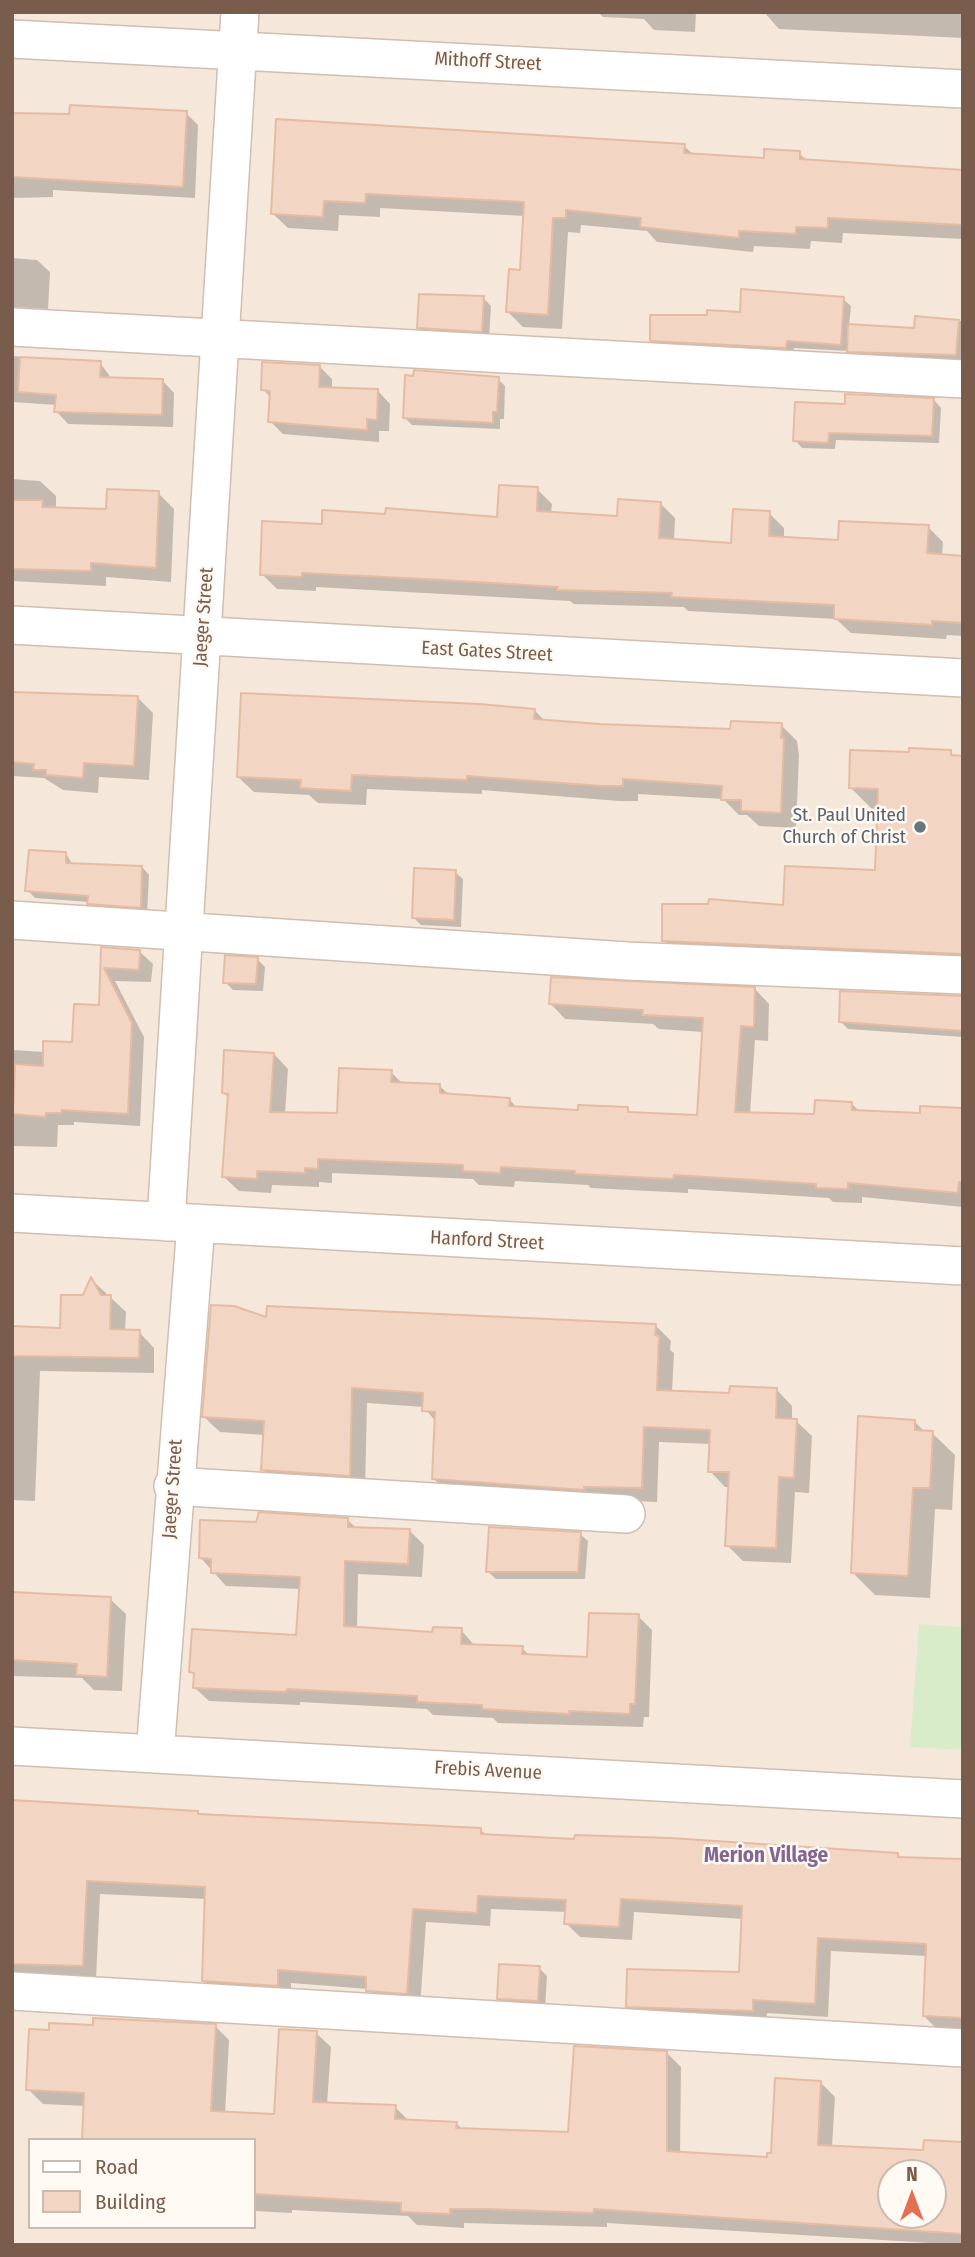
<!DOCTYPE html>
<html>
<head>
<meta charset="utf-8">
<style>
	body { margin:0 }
	#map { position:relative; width:975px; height:2257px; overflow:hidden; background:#fdf6ec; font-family:"Fira Sans Condensed",sans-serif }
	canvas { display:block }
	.frame { position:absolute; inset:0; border:14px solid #7a5c4d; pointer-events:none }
	.legend { position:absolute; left:28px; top:2138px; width:228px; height:91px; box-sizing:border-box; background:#fffaf3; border:2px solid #cabbb1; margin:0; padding:9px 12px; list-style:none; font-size:21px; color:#7a5c4d }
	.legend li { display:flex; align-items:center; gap:14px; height:35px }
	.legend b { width:35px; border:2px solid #cabbb1 }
	.north { position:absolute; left:877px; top:2159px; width:70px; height:70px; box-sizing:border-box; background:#fffaf3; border:2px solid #cabbb1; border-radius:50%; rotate:0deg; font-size:19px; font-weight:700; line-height:28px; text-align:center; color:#7a5c4d }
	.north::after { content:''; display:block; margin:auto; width:24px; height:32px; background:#e76f51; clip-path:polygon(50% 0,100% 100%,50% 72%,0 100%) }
</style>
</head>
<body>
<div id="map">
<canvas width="975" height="2257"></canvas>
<div class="frame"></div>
<ul class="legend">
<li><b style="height:9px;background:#fff"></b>Road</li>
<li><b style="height:19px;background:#f3d5c3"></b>Building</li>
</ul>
<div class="north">N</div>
</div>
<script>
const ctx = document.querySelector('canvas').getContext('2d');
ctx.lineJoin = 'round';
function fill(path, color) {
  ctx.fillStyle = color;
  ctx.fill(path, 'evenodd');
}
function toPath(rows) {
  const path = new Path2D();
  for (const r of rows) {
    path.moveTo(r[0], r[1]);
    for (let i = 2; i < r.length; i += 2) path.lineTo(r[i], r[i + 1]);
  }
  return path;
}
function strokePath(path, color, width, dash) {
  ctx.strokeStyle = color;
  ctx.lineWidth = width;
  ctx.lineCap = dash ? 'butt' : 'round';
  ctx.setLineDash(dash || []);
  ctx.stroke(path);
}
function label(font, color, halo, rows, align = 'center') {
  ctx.font = font + ' "Fira Sans Condensed",sans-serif';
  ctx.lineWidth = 5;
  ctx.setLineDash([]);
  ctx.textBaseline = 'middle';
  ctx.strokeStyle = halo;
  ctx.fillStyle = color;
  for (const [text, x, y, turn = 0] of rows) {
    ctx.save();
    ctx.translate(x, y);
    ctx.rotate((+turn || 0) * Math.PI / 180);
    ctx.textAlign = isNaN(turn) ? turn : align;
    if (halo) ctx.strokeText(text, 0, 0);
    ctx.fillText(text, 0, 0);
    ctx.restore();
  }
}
fill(toPath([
	[12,12,963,12,963,2245,12,2245],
	[30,2140,254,2140,254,2227,30,2227],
	[891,2173,933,2173,933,2215,891,2215]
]), '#f5e8da');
fill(toPath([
	[919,1624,963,1627,963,1750,910,1747]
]), '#d8ecc9');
fill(toPath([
	[598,12,696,12,695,32,654,30,644,19,603,17],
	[764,12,963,12,963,38,779,29],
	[12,109,16,114,186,113,198,125,195,198,53,190,53,197,12,198],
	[277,121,684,146,694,155,765,160,799,153,808,162,963,172,963,239,843,233,842,243,811,241,810,249,754,246,753,252,657,242,647,231,581,225,580,233,568,232,562,329,523,327,508,312,522,271,525,216,380,208,380,217,339,215,338,231,288,228,272,213],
	[12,258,37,260,50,272,48,309,12,307],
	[483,298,491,306,489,338,426,335,418,327],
	[843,299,851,306,849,326,916,330,917,318,963,321,963,364,856,358,849,351,794,348,793,355,659,348,652,340,708,317],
	[12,356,100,363,112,379,162,380,174,393,173,427,68,424,56,411,57,405,12,402],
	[320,367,332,379,332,389,378,391,390,404,389,431,379,431,379,442,283,434,270,421,271,398,263,389],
	[498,379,505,386,504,419,500,419,500,429,412,425,405,418],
	[934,400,941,408,939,443,836,440,835,449,802,448,795,440,846,406],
	[12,479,40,481,56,496,56,509,108,511,158,493,174,509,171,582,106,577,106,586,12,581],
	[537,489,552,504,551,514,618,518,660,503,675,518,674,541,733,545,769,513,784,528,784,539,839,542,928,527,943,542,942,556,963,557,963,636,947,635,946,639,851,633,836,619,688,611,684,607,574,604,570,601,316,587,316,591,277,589,262,574,323,526,499,519],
	[12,693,138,698,153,713,149,780,99,777,98,793,63,790,44,778,12,776],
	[534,710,546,722,732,731,781,725,797,741,799,755,796,828,759,826,747,815,739,815,723,799,638,794,638,801,619,801,482,790,482,794,367,789,366,805,318,803,309,795,254,792,238,777],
	[852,751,950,752,955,757,963,758,963,979,691,968,664,941,785,907,876,871,877,814,850,787],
	[66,854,73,865,142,867,149,875,147,914,97,911,89,902,35,898,27,890],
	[455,872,463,879,461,927,421,925,414,918],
	[103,949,139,951,153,964,151,982,115,981,144,1037,140,1126,74,1122,74,1125,58,1125,57,1147,12,1146,12,1050,45,1052,73,1044,100,1007],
	[257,959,265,967,263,991,233,990,225,982],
	[755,989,769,1004,768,1041,755,1040,750,1114,815,1116,852,1104,860,1112,922,1115,963,1110,963,1207,862,1197,862,1203,833,1202,829,1198,688,1189,688,1193,591,1188,588,1185,515,1181,514,1187,479,1185,473,1179,332,1173,332,1183,319,1182,319,1187,272,1185,271,1193,239,1191,224,1177,229,1098,224,1093,274,1054,288,1069,285,1114,339,1115,391,1072,403,1084,440,1086,449,1095,509,1099,518,1109,580,1112,627,1108,632,1114,698,1117,704,1032,659,1029,653,1024,565,1019,551,1004],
	[963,997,963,1037,848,1029,840,1021],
	[92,1280,126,1312,125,1332,139,1332,154,1348,154,1373,40,1371,35,1501,12,1500,12,1328,62,1330],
	[268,1319,655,1325,671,1341,670,1350,674,1353,672,1392,731,1395,777,1390,792,1406,792,1421,796,1421,812,1436,809,1493,795,1492,791,1563,743,1561,727,1545,730,1487,725,1487,710,1471,711,1444,659,1442,657,1502,450,1494,434,1479,436,1422,424,1407,367,1403,365,1491,279,1485,263,1470,265,1435,220,1432,204,1417],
	[914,1421,925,1432,932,1433,955,1455,952,1510,935,1509,930,1598,875,1595,852,1572],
	[348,1520,357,1529,410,1531,424,1545,422,1577,358,1574,357,1629,434,1634,461,1630,475,1646,522,1648,531,1657,589,1659,638,1616,652,1630,649,1717,644,1717,643,1727,498,1723,493,1718,433,1715,427,1709,300,1702,300,1705,209,1701,195,1688,196,1677,191,1672,298,1637,301,1589,226,1586,200,1557,257,1524],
	[580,1534,588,1541,585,1579,496,1579,488,1572],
	[12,1594,110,1599,126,1614,122,1691,94,1690,82,1678,12,1676],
	[12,1802,481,1830,487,1836,898,1855,902,1859,963,1862,963,2031,938,2030,924,2016,927,1956,831,1951,828,2017,767,2013,766,2024,641,2020,627,2006,741,1974,744,1919,634,1912,632,1940,580,1937,566,1923,567,1912,491,1909,490,1926,426,1922,420,2007,381,2004,368,1989,291,1983,291,1999,218,1994,204,1981,207,1899,100,1894,96,1979,12,1976],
	[539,1968,547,1976,545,2008,506,2006,499,1998],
	[215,2026,229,2040,225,2114,275,2116,316,2033,331,2047,327,2104,395,2107,409,2121,456,2123,463,2130,572,2132,667,2053,681,2067,680,2153,769,2159,820,2082,835,2097,832,2147,925,2152,963,2143,963,2245,607,2223,607,2227,464,2223,464,2228,417,2225,408,2216,292,2210,292,2213,254,2211,254,2140,86,2106,43,2104,28,2089],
	[891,2173,933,2173,933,2215,891,2215]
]), '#0003');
const building = toPath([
	[70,105,187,111,183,187,12,177,12,113,69,114,70,105],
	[276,119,685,144,684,153,764,158,764,149,800,151,800,159,963,170,963,225,828,218,828,228,796,227,796,234,739,231,739,238,640,227,641,218,566,210,566,218,553,218,548,315,506,312,509,269,520,270,524,202,366,194,365,203,324,201,323,217,271,214,276,119],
	[741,289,844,297,841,345,787,341,786,348,650,341,650,315,707,315,707,310,740,312,741,289],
	[419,294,484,296,482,332,417,328,419,294],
	[915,316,959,320,956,355,847,352,848,324,914,328,915,316],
	[20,357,101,361,100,377,163,379,162,415,54,412,56,395,18,392,20,357],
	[262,362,320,365,319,387,378,389,377,420,367,419,367,430,268,422,270,391,261,390,262,362],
	[414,370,499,377,497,412,493,412,493,423,403,418,405,375,413,376,414,370],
	[845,394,934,398,932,436,829,433,828,443,793,441,795,402,845,404,845,394],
	[499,485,538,487,537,511,617,516,618,499,661,502,659,538,731,543,733,509,770,511,769,536,838,540,839,521,929,525,927,553,963,556,963,623,932,621,932,625,834,619,834,605,671,597,672,593,557,590,558,587,425,579,302,573,302,577,260,575,262,521,322,524,322,510,385,514,386,508,497,517,499,485],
	[107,489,159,491,156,568,91,563,91,571,12,569,12,500,43,500,42,507,106,509,107,489],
	[12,692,138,696,134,766,84,763,83,778,46,775,46,770,33,770,34,764,12,762,12,692],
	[241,693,479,704,535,709,534,719,600,724,730,729,731,721,782,723,781,738,784,738,781,813,741,811,741,800,721,800,722,786,623,779,623,786,602,786,467,776,467,780,352,775,351,791,300,788,301,780,237,777,241,693],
	[909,748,951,750,951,755,963,756,962,954,662,941,662,904,708,904,709,899,783,905,785,866,875,870,878,789,849,788,850,750,909,752,909,748],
	[29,850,66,852,66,863,142,866,141,908,87,904,88,896,25,891,29,850],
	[414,868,456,870,454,920,412,918,414,868],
	[101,947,140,950,139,970,104,968,132,1023,128,1114,62,1110,61,1113,46,1113,45,1117,13,1114,15,1064,43,1066,43,1041,72,1042,74,1004,99,1005,101,947],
	[225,955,258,957,256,984,223,983,225,955],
	[551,977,755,987,754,1027,741,1026,735,1112,814,1114,815,1100,852,1102,852,1110,920,1113,920,1106,963,1108,963,1182,959,1182,958,1193,848,1183,848,1189,816,1188,816,1184,674,1175,673,1179,575,1174,575,1171,501,1167,500,1173,463,1171,463,1165,318,1159,318,1169,305,1168,305,1173,257,1171,257,1179,222,1177,228,1094,222,1093,224,1050,274,1053,270,1112,337,1113,339,1068,392,1070,391,1082,440,1084,440,1093,510,1098,509,1106,578,1110,578,1105,628,1107,628,1112,697,1115,703,1018,642,1015,643,1010,549,1004,551,977],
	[840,991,963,996,963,1031,839,1022,840,991],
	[91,1277,101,1295,111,1295,110,1329,140,1330,139,1358,12,1356,12,1326,60,1328,61,1295,83,1295,91,1277],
	[211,1305,234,1306,266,1317,267,1306,656,1324,655,1335,659,1336,657,1390,729,1393,730,1386,777,1388,776,1418,797,1419,794,1478,779,1477,776,1548,725,1546,729,1472,708,1472,710,1430,644,1427,642,1488,584,1487,584,1490,432,1479,435,1412,422,1411,423,1393,352,1388,350,1476,261,1470,264,1421,202,1417,211,1305],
	[858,1416,915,1420,915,1430,933,1431,930,1488,913,1488,908,1576,851,1573,858,1416],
	[259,1512,348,1518,348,1527,410,1529,408,1564,345,1561,344,1626,432,1632,433,1627,462,1628,461,1644,523,1646,522,1654,587,1657,589,1613,639,1614,635,1704,630,1704,630,1714,569,1711,569,1714,482,1709,482,1705,417,1702,417,1696,287,1689,286,1692,193,1688,194,1673,189,1672,192,1629,296,1635,300,1577,211,1573,211,1559,199,1558,200,1520,256,1522,259,1512],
	[489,1527,581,1532,578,1572,486,1572,489,1527],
	[12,1592,111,1597,107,1677,76,1675,77,1664,12,1660,12,1592],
	[12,1800,198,1811,198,1814,481,1828,481,1834,574,1839,575,1835,670,1838,898,1853,898,1857,963,1859,963,2018,923,2016,926,1944,818,1938,815,2004,753,2000,753,2011,626,2007,627,1969,739,1972,742,1906,621,1899,619,1927,564,1924,566,1900,478,1896,477,1913,413,1909,407,1994,366,1991,366,1977,278,1970,278,1986,202,1981,205,1887,87,1881,83,1966,12,1964,12,1800],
	[499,1964,540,1966,538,2001,497,1999,499,1964],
	[93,2018,216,2024,211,2111,274,2114,279,2029,317,2031,313,2102,396,2105,395,2119,457,2122,456,2128,568,2132,574,2046,667,2051,667,2151,767,2157,767,2153,771,2153,775,2078,821,2081,818,2145,923,2150,924,2140,963,2142,963,2234,594,2209,593,2213,486,2209,450,2209,450,2214,401,2212,401,2203,254,2194,254,2140,82,2140,84,2093,26,2090,29,2029,49,2030,49,2023,93,2025,93,2018],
	[891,2173,933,2173,933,2215,891,2215,891,2173]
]);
fill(building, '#f3d5c3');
strokePath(building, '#e6bba3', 2);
const minor = toPath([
	[12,39,963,89],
	[12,327,963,379],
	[12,625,963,678],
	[12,920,627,961,963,975],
	[12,1213,963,1266],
	[166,1222,240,12],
	[173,1486,626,1514],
	[12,1746,963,1799],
	[155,1754,196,1224],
	[12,1991,963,2048]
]);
strokePath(minor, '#d1beb0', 40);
strokePath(minor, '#fff', 37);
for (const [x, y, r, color] of [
	[920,827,7,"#6b7280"]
]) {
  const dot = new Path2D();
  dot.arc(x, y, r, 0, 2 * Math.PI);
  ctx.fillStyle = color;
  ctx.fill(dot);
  strokePath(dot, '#fffaf3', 2.5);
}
label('19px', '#7a5c4d', '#fffaf3', [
	["Mithoff Street",488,62,3],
	["Jaeger Street",204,617,-86],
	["East Gates Street",487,652,3],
	["Hanford Street",487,1241,3],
	["Jaeger Street",173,1489,-86],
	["Frebis Avenue",488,1771,3]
]);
label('19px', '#5b616d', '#fffaf3', [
	["St. Paul United",906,816],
	["Church of Christ",906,838]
], 'right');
label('bold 21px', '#846695', '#fffaf3', [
	["Merion Village",766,1856]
]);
</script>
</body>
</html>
